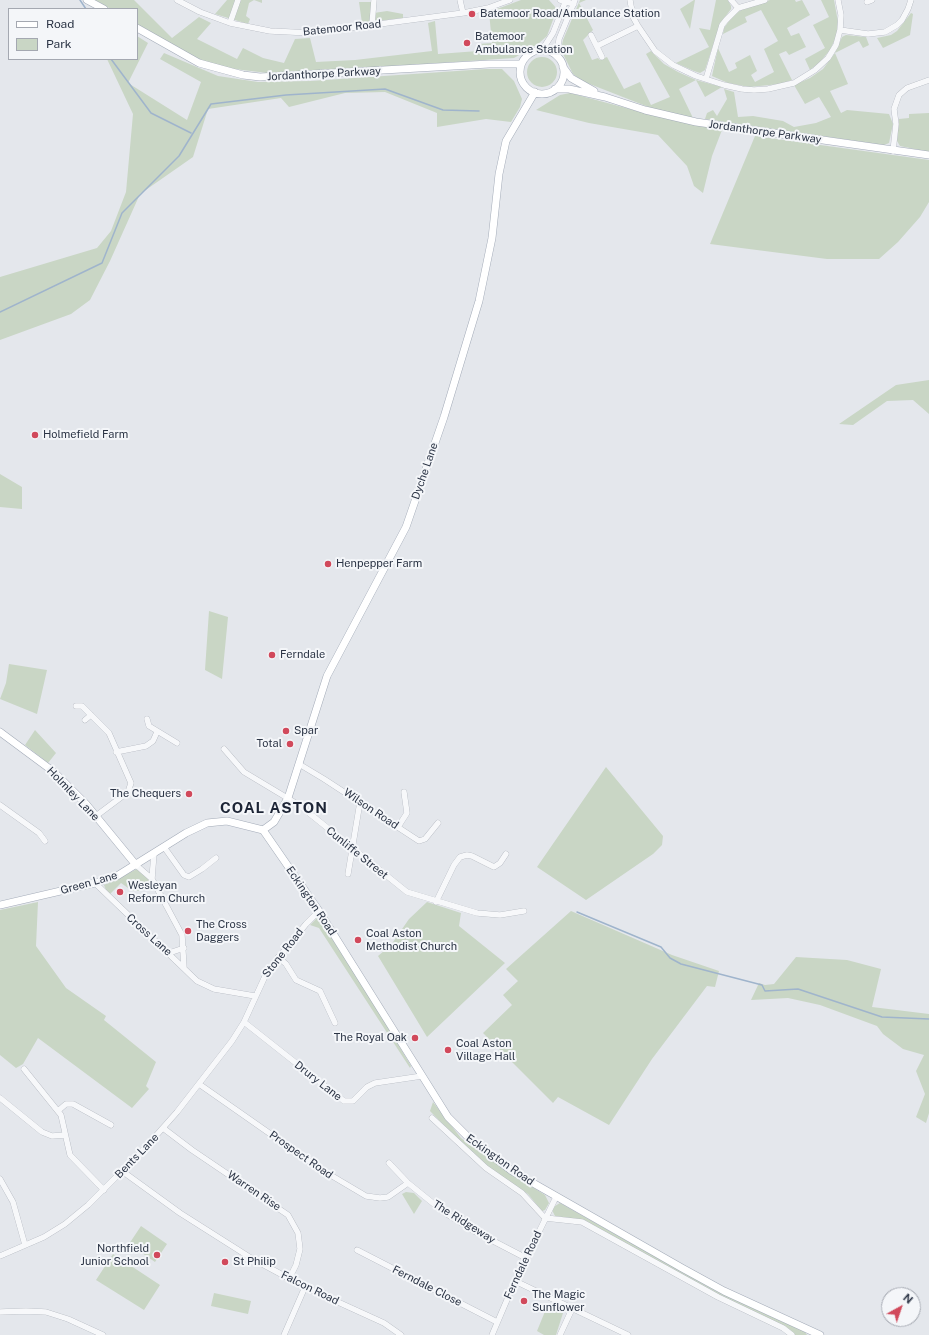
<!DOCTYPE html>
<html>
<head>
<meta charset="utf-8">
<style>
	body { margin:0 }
	#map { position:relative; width:929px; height:1335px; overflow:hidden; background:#e4e7ec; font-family:"Public Sans",sans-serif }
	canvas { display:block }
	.legend { position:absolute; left:8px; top:8px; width:130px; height:52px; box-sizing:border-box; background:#f4f6f9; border:1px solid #a4a8b1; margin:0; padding:5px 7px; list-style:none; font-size:12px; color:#2b3445 }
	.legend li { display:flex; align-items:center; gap:8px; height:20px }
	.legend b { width:20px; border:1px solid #a4a8b1 }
	.north { position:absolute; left:881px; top:1287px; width:40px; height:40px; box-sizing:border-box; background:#f4f6f9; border:1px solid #a4a8b1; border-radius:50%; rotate:40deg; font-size:11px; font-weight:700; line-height:16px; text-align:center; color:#2b3445 }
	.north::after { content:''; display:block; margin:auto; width:14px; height:18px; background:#d1495b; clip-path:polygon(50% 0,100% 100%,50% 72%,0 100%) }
</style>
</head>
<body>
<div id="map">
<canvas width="929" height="1335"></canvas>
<ul class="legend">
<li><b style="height:5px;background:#fff"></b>Road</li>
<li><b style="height:11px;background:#c9d6c5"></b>Park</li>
</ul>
<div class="north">N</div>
</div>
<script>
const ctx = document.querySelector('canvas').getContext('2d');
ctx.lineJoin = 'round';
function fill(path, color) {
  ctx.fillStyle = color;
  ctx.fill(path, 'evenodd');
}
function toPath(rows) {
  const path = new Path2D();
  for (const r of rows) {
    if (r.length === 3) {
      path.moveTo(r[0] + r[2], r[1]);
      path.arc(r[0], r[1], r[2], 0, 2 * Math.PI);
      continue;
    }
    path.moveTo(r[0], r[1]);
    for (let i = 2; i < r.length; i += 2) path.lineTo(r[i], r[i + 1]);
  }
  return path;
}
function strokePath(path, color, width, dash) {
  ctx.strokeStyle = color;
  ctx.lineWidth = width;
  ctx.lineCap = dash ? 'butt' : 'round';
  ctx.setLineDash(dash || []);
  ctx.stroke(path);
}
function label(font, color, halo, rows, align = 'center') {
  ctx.font = font + ' "Public Sans",sans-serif';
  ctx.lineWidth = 4;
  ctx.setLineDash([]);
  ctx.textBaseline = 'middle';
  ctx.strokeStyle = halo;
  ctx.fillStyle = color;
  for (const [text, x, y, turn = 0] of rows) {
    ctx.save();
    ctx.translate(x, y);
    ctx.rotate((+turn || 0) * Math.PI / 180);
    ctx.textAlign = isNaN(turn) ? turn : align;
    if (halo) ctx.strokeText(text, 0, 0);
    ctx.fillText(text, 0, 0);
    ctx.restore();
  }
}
fill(toPath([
	[94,0,134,0,172,38,199,17,211,23,197,39,237,59,243,48,263,58,284,63,295,39,310,38,316,62,355,60,432,51,428,23,435,21,438,54,478,51,478,44,492,43,489,12,521,0,549,0,557,9,547,36,538,44,514,58,276,74,234,69,200,60,137,24,137,9,111,9],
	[227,0,262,0,262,3,254,0,249,3,246,16,250,19,248,24,215,14],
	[580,0,586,0,579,3,593,30,583,40,592,60,598,58,600,60,607,57,624,89,640,82,651,105,670,97,646,54,651,51,664,64,678,72,696,80,722,87,705,97,696,80,679,89,693,118,651,108,582,81,573,74,561,50,563,40],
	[694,0,695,0,690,29,680,9],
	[716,0,728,0,731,6,731,9,720,24,705,70,700,73,694,71,676,63,709,47,699,28,710,30],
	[770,0,795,0,796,2,802,0,810,15,787,28,791,36,799,33,806,47,789,55,786,51,779,54,792,80,780,84,749,87,728,83,712,76,718,48,729,72,737,68,735,63,750,55,757,71,751,75,755,82,774,72,764,49,778,41,761,10,745,17,747,22,723,34,724,28,734,14,745,8],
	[821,0,834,0,838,22,837,35,830,50,820,62,810,70,805,59,825,48,813,25,829,17],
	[359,2,371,2,374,13,387,11,403,14,403,18,362,23],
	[911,13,913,14,910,35,883,48,877,38,891,35,897,31],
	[846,35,866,37,869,45,863,48,859,41,835,53,848,84,830,91,841,113,847,110,889,114,893,124,889,143,884,145,705,119,707,113,713,110,717,116,727,99,724,89,734,92,738,117,753,116,783,121,794,127,816,123,831,117,819,97,805,104,794,85,810,78,823,69,835,53,842,37],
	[137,36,148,43,128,83,187,120,201,82,160,59,164,53,218,76,258,82,311,81,486,69,502,69,514,81,522,99,520,107,511,122,486,119,437,127,437,113,385,92,345,93,289,107,281,98,208,109,193,157,140,194,110,261,90,300,71,314,0,340,0,277,97,248,111,231,126,192,133,114,107,59,137,59],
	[542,72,15],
	[570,93,656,116,722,130,712,156,703,193,694,186,687,166,658,135,589,123,536,110,560,95],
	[929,113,929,152,900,146,897,141,899,119,909,118,909,114],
	[755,136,929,160,929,202,920,217,898,242,879,259,827,259,710,244],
	[929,380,929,414,913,400,887,401,853,425,839,424,896,385],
	[0,474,22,487,22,509,0,507],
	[209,611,228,617,222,679,205,670],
	[9,664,47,670,37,714,0,699,6,683],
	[35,730,56,753,48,763,25,745],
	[606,767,663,836,662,845,653,854,586,900,537,867],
	[137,869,148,879,152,886,138,891,131,890,121,883,110,894,106,890,104,885],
	[38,902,36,946,66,988,106,1016,104,1020,156,1062,146,1086,149,1089,132,1108,38,1038,23,1064,16,1068,0,1055,0,910],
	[427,902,461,913,459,926,505,963,427,1037,378,956,391,945,409,919],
	[571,911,672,955,719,971,715,987,707,986,652,1059,609,1125,558,1097,553,1103,483,1033,512,1005,503,995,518,981,506,969],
	[317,918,319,918,374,1004,411,1066,410,1068,319,928,310,925],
	[796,957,847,960,881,969,872,1007,929,1014,929,1113,926,1123,916,1117,925,1094,916,1071,924,1055,903,1049,883,1034,877,1026,820,1005,788,998,751,1000,759,983,765,985,774,984],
	[433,1102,461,1138,502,1168,545,1195,549,1203,545,1210,542,1211,528,1194,493,1171,459,1141,430,1111],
	[406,1192,414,1193,422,1201,414,1214,402,1194],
	[560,1203,718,1292,805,1332,807,1335,795,1335,787,1328,714,1293,584,1220,555,1216,552,1210,555,1206],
	[141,1226,167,1244,155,1262,129,1244],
	[113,1254,160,1285,144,1310,96,1280],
	[214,1293,251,1301,248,1314,211,1306],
	[548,1304,563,1313,556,1335,544,1335,537,1331]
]), '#c9d6c5');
strokePath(toPath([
	[80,0,86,9],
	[111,59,151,113,191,133],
	[0,312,102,263,122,213,179,156,211,104,286,95,385,89,443,110,479,111],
	[577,912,661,947,670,958,681,964,762,985,765,991,798,989,882,1017,929,1019]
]), '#9fb4cc', 1.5);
const minor = toPath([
	[177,0,200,12,230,23,270,31,311,33,463,13,488,8,510,0],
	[460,0,463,13],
	[560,0,574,4],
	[630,0,633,17,638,26,655,51,673,65,696,76,724,85,742,89,754,90,768,89,794,83,815,70,828,58,836,45,840,30,841,15,838,0],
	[731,0,738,8],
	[867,2,872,0],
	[230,23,238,0],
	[372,25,374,0],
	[840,30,868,34,885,32,897,25,902,20,908,9,911,0],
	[591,35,602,57],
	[597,46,638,26],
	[542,50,553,33,566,0],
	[557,57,559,39,575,0],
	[706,79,722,25,726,20,738,8,765,0],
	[893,151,896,124,894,109,899,95,907,88,929,80],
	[76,706,82,706,109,733,131,783,128,792,96,816],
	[147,719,149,726,177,743],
	[85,720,91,715],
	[224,749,244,772,299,805,407,892,477,913,500,915,524,911],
	[116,752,146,746,153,741,157,732],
	[299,764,324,779,419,841,425,839,438,823],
	[0,805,39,833,45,841],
	[398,827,407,813,404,792],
	[164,847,184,875,189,877,202,869,216,858],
	[136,865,152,879,182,935,184,968],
	[348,874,360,802],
	[152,879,154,853],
	[95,883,197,981,214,989,255,996],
	[436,902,454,865,460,857,467,855,472,856,494,867,500,863,506,854],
	[169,953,184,948],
	[278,957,286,964,296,980,320,991,335,1023],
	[244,1022,344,1101,353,1101,367,1087,375,1083,422,1076],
	[24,1069,61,1115,70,1155,104,1190],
	[199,1084,322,1170,366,1196,380,1198,388,1197,408,1183],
	[0,1098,42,1132,52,1136,65,1135],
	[59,1110,66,1104,73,1104,111,1125],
	[432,1118,486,1168,522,1193,545,1218,582,1222,718,1297,783,1328,792,1335],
	[163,1128,192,1150,288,1215,298,1233,300,1249,296,1265,289,1279],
	[389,1163,408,1183,445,1213,474,1231,526,1258],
	[122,1171,180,1213,251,1258,305,1287,384,1323,401,1335],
	[0,1179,13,1202,25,1245],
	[357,1250,497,1322],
	[0,1256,44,1237,65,1224,88,1205,145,1148,177,1112,232,1041,244,1022,267,972,306,924,319,911],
	[515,1281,628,1335],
	[0,1312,26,1311,46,1312,68,1319,103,1335],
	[284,1335,305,1287],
	[492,1335,515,1281,556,1197],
	[560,1335,572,1309]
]);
const major = toPath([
	[87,0,104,9],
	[137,28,199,63,243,75,260,77,489,64,521,64],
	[542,72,22],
	[563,67,571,78,594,91],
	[555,89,569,89,605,97,645,110,696,122,929,155],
	[0,732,54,772,86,804,136,865],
	[263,830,274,822,288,798,327,676,406,527,444,417,479,301,492,238,499,174,506,141,535,92],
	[263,830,319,911,448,1117,471,1140,512,1171,682,1268,724,1291,820,1335],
	[0,905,95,883,117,876,186,833,207,823,227,821,263,830]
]);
strokePath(minor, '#a9aeb7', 6);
strokePath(major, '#a3abb8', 8);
strokePath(minor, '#f7f8fa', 5.5);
strokePath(major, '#fff', 7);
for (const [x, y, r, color] of [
	[472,14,4,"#d1495b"],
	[467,43,4,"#d1495b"],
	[35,435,4,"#d1495b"],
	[328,564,4,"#d1495b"],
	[272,655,4,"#d1495b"],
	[286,731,4,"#d1495b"],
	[290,744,4,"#d1495b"],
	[189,794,4,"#d1495b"],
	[120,892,4,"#d1495b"],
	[188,931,4,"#d1495b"],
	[358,940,4,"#d1495b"],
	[415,1038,4,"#d1495b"],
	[448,1050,4,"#d1495b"],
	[157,1255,4,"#d1495b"],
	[225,1262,4,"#d1495b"],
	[524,1301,4,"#d1495b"]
]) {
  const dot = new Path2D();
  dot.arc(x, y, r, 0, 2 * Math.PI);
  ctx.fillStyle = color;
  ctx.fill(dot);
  strokePath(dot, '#f4f6f9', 1.5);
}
label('11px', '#2b3445', '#f4f6f9', [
	["Batemoor Road/Ambulance Station",480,14],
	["Batemoor",475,37],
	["Ambulance Station",475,50],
	["Holmefield Farm",43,435],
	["Henpepper Farm",336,564],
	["Ferndale",280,655],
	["Spar",294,731],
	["Total",282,744,"right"],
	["The Chequers",181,794,"right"],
	["Wesleyan",128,886],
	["Reform Church",128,899],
	["The Cross",196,925],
	["Daggers",196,938],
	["Coal Aston",366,934],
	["Methodist Church",366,947],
	["The Royal Oak",407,1038,"right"],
	["Coal Aston",456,1044],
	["Village Hall",456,1057],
	["Northfield",149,1249,"right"],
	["Junior School",149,1262,"right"],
	["St Philip",233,1262],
	["The Magic",532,1295],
	["Sunflower",532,1308]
], 'left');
label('11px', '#2b3445', '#f4f6f9', [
	["Batemoor Road",342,28,-6],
	["Jordanthorpe Parkway",324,74,-3],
	["Jordanthorpe Parkway",765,132,8],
	["Dyche Lane",425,471,-71],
	["Holmley Lane",73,794,46],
	["Wilson Road",371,809,34],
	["Cunliffe Street",357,853,39],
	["Green Lane",89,883,-16],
	["Eckington Road",311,901,56],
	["Cross Lane",149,935,42],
	["Stone Road",283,953,-52],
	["Drury Lane",318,1081,38],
	["Prospect Road",301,1155,35],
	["Bents Lane",137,1156,-46],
	["Eckington Road",500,1160,35],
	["Warren Rise",254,1191,34],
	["The Ridgeway",464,1222,32],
	["Ferndale Road",523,1265,-65],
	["Ferndale Close",427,1286,27],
	["Falcon Road",310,1288,26]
]);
ctx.letterSpacing = '1px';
label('bold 15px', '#1d2536', '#f4f6f9', [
	["COAL ASTON",274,808]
]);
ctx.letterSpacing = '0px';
</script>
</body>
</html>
